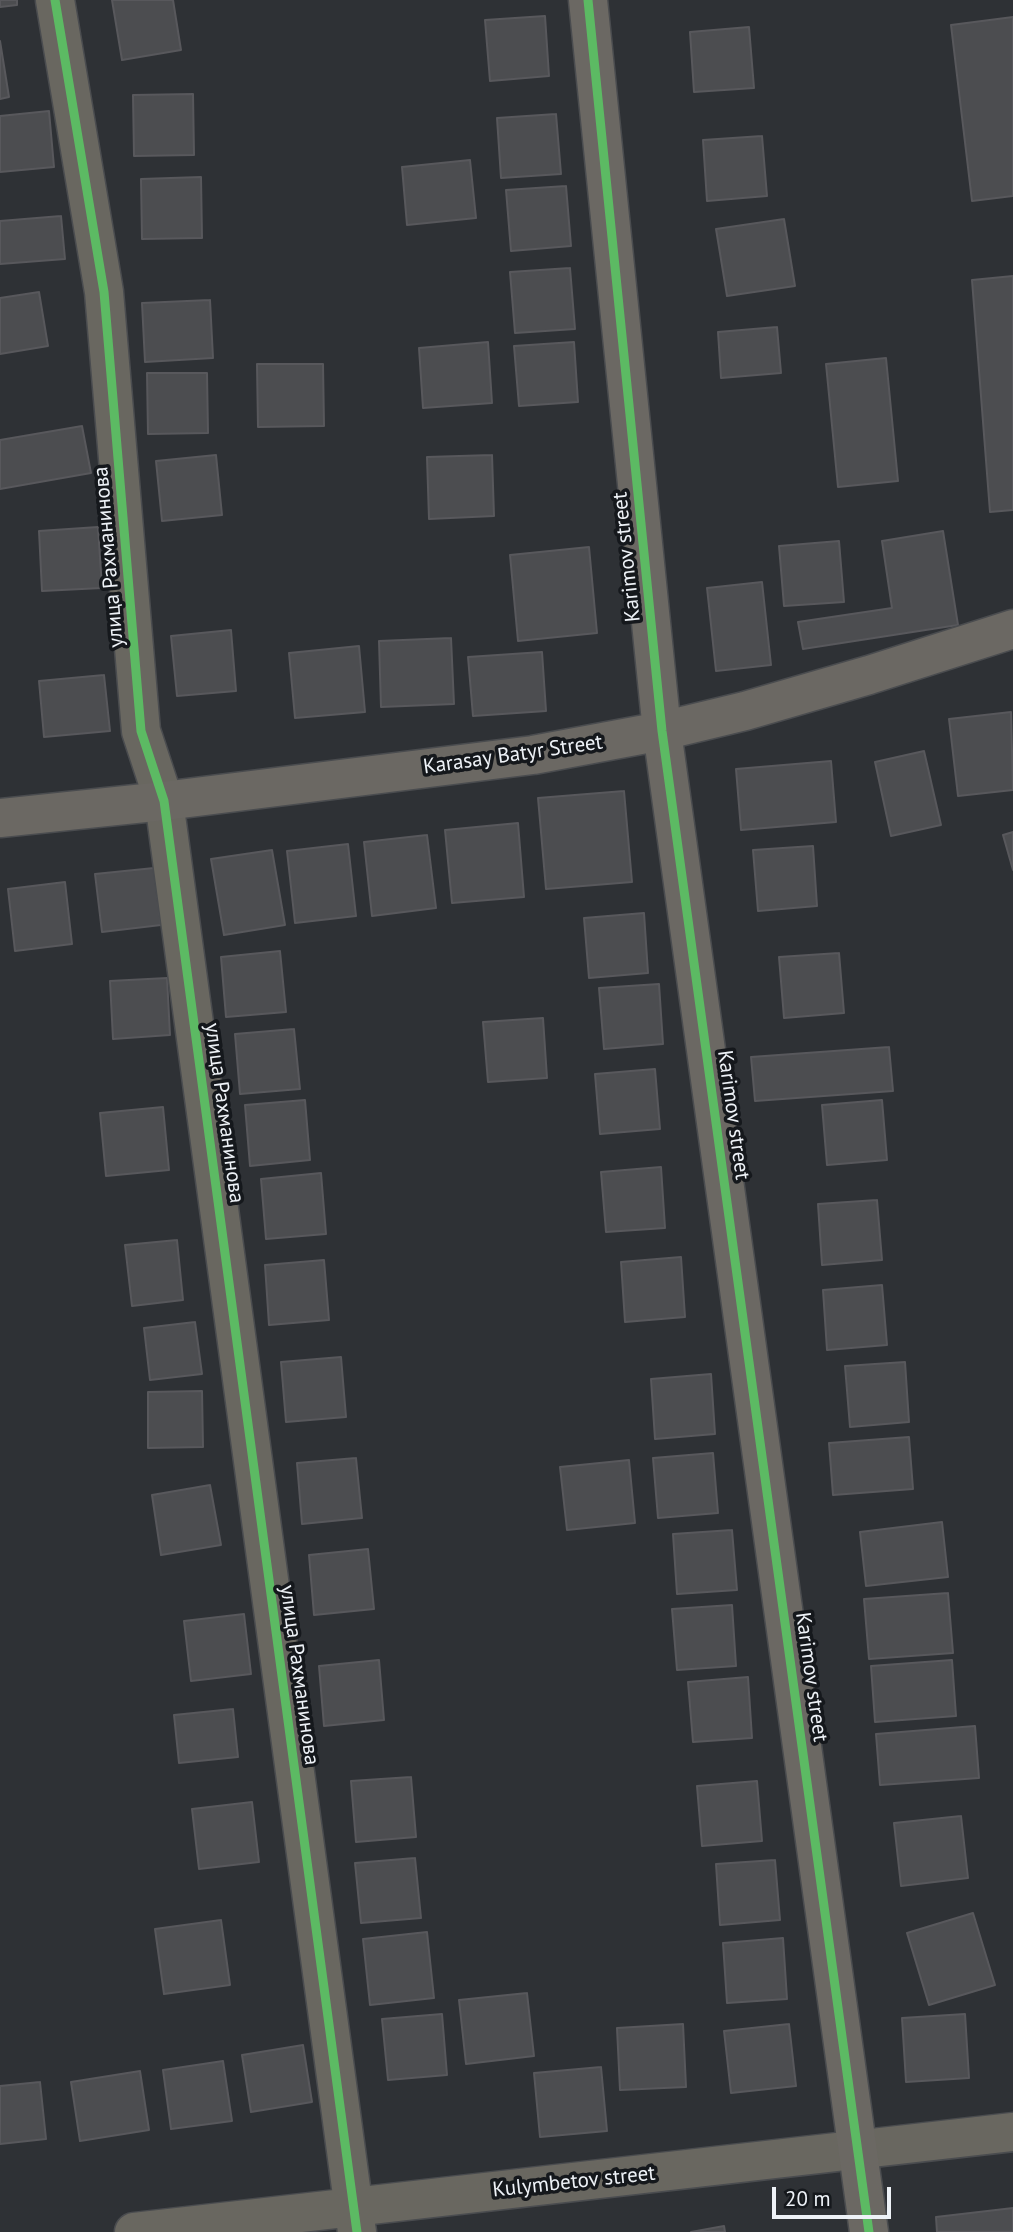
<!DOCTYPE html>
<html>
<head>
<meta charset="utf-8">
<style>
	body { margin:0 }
	#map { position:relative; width:1013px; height:2232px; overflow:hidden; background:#2e3135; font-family:"PT Sans",sans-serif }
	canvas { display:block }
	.scale { position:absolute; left:772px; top:2187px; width:119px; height:32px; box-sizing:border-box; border:4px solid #eef2f7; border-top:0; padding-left:9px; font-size:21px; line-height:24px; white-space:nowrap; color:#eef2f7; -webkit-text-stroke:5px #15181c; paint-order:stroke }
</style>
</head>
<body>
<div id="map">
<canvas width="1013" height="2232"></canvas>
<div class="scale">20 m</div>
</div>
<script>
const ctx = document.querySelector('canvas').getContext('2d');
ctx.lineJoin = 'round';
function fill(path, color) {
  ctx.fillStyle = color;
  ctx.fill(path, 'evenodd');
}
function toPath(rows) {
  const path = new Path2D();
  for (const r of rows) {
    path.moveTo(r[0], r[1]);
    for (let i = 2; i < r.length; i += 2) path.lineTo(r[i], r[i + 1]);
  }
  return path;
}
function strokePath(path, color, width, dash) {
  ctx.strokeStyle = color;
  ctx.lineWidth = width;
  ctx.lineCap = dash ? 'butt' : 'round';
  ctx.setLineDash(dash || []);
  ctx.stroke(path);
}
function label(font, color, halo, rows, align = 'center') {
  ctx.font = font + ' "PT Sans",sans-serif';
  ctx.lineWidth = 7;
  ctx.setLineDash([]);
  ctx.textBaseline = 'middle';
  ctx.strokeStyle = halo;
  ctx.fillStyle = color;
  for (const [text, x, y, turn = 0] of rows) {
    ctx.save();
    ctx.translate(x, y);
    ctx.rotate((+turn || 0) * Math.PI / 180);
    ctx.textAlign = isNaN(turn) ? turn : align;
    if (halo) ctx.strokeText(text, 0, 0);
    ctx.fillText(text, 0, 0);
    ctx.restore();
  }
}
const building = toPath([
	[0,0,17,0,17,5,0,7,0,0],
	[112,0,173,0,181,50,122,60,112,0],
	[545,16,549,76,490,81,485,20,545,16],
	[1013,17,1013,196,972,201,951,25,1013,17],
	[749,27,754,88,694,92,690,32,749,27],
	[0,41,9,97,0,99,0,41],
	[193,94,194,155,134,156,133,95,193,94],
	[49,111,54,167,0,172,0,116,49,111],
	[556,114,561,174,501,178,497,118,556,114],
	[762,136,767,196,707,201,703,140,762,136],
	[470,160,476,218,407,225,402,167,470,160],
	[201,177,202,238,142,239,141,179,201,177],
	[566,186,571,246,511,251,506,190,566,186],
	[61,216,65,259,0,264,0,221,61,216],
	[784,219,795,286,727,296,716,229,784,219],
	[570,268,575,329,515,333,510,272,570,268],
	[1013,276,1013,510,990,512,972,280,1013,276],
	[39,292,48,346,0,354,0,298,39,292],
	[210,300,213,358,145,362,142,303,210,300],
	[777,327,781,373,721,378,718,332,777,327],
	[488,342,492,403,423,408,419,348,488,342],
	[574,342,578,402,519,406,514,346,574,342],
	[886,358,898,481,838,487,826,364,886,358],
	[257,364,323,364,324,426,258,427,257,364],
	[147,373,207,373,208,433,148,434,147,373],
	[82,426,91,473,0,489,0,440,82,426],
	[216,455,222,515,162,521,156,461,216,455],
	[492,455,494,516,429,519,427,457,492,455],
	[98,527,102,588,42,591,39,531,98,527],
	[943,531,958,625,803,649,798,622,892,608,882,541,943,531],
	[839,541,844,602,784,606,779,546,839,541],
	[589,547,597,633,518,641,510,555,589,547],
	[762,582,771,665,716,671,707,588,762,582],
	[231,630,236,691,177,696,171,636,231,630],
	[451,638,454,704,381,707,379,641,451,638],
	[359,646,365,712,295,718,289,653,359,646],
	[542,652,546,711,473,716,468,657,542,652],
	[104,675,110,731,44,737,39,681,104,675],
	[1011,712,1013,790,958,796,949,719,1011,712],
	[924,751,941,825,891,836,875,762,924,751],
	[831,761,836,822,741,830,736,769,831,761],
	[624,791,632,882,546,889,538,798,624,791],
	[518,823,524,897,452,903,445,830,518,823],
	[1013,832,1013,870,1003,835,1013,832],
	[427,835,436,908,372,916,364,842,427,835],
	[348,844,356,916,295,923,287,851,348,844],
	[813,846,817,906,758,911,753,850,813,846],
	[272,850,285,925,224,935,211,859,272,850],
	[154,868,161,925,102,932,95,874,154,868],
	[65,882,72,944,15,951,8,889,65,882],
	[644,913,648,973,589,978,584,918,644,913],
	[280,951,286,1012,226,1017,221,957,280,951],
	[839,953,844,1013,784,1018,779,957,839,953],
	[167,978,170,1035,113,1039,110,981,167,978],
	[659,984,663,1044,604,1049,599,988,659,984],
	[543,1018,547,1078,488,1082,483,1022,543,1018],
	[294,1029,300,1089,240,1094,235,1034,294,1029],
	[889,1047,893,1091,755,1101,751,1057,889,1047],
	[655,1069,660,1129,600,1134,595,1074,655,1069],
	[305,1100,310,1160,250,1166,245,1105,305,1100],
	[882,1100,887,1160,827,1165,822,1105,882,1100],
	[163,1107,169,1170,106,1176,100,1113,163,1107],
	[661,1167,665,1228,606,1232,601,1172,661,1167],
	[321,1173,326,1234,266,1239,261,1179,321,1173],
	[877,1200,882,1260,822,1265,818,1204,877,1200],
	[177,1240,183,1300,132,1306,125,1245,177,1240],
	[681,1257,685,1317,625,1322,621,1262,681,1257],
	[324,1260,329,1320,269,1325,265,1265,324,1260],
	[882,1285,887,1345,827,1350,823,1290,882,1285],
	[195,1322,202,1374,150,1380,144,1328,195,1322],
	[341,1357,346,1417,286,1422,281,1362,341,1357],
	[905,1362,909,1422,850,1427,845,1366,905,1362],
	[711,1374,715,1434,655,1439,651,1379,711,1374],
	[202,1391,203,1447,148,1448,148,1392,202,1391],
	[909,1437,913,1489,833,1495,829,1443,909,1437],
	[713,1453,718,1513,658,1518,653,1458,713,1453],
	[356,1458,362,1518,302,1524,297,1463,356,1458],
	[629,1460,635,1523,567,1530,560,1467,629,1460],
	[210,1485,221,1545,161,1555,152,1495,210,1485],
	[942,1522,948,1577,866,1586,860,1532,942,1522],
	[732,1530,737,1590,677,1594,673,1534,732,1530],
	[368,1549,374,1609,314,1615,309,1555,368,1549],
	[948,1593,953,1653,869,1659,864,1599,948,1593],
	[732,1605,736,1666,677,1670,672,1609,732,1605],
	[244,1614,251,1674,191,1681,184,1621,244,1614],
	[379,1660,384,1720,324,1726,319,1666,379,1660],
	[952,1660,956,1716,875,1722,871,1666,952,1660],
	[748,1677,752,1738,693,1742,688,1682,748,1677],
	[233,1709,238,1757,179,1763,174,1715,233,1709],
	[975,1726,979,1778,880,1785,876,1734,975,1726],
	[411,1777,416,1837,356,1842,351,1781,411,1777],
	[757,1781,762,1841,702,1846,697,1786,757,1781],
	[252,1802,259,1862,199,1869,192,1809,252,1802],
	[961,1816,968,1878,901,1886,894,1823,961,1816],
	[415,1858,421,1918,361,1923,355,1863,415,1858],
	[775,1860,780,1920,720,1925,716,1864,775,1860],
	[973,1913,995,1985,929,2005,907,1933,973,1913],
	[221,1920,230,1985,164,1994,155,1929,221,1920],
	[427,1932,434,1998,370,2005,363,1939,427,1932],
	[783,1938,787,1999,727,2003,723,1943,783,1938],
	[527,1993,534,2056,466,2064,459,2000,527,1993],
	[442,2014,447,2075,388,2080,382,2019,442,2014],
	[965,2014,969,2078,906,2082,902,2018,965,2014],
	[683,2024,686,2087,620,2090,617,2028,683,2024],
	[789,2024,796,2086,731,2093,724,2031,789,2024],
	[303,2045,312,2102,251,2112,242,2055,303,2045],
	[223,2061,232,2121,171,2129,163,2070,223,2061],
	[601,2067,607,2131,540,2137,534,2073,601,2067],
	[140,2071,149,2130,80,2141,71,2082,140,2071],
	[40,2082,46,2139,0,2144,0,2086,40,2082],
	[1013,2208,1013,2232,937,2232,936,2217,1013,2208],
	[724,2226,725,2232,691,2232,724,2226]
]);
fill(building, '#4c4d50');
strokePath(building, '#58585c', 2);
const street = toPath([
	[55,0,104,292,141,731,164,801,357,2232],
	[134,2232,1013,2132]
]);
const secondary = toPath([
	[588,0,662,731,869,2232],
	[0,818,164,801,533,755,662,731,745,711,869,675,1013,629]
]);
strokePath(street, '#4a4c4f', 41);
strokePath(secondary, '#4a4c4f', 41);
strokePath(street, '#696760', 38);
strokePath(secondary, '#6b6863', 38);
strokePath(toPath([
	[55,0,104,292,141,731,164,801,357,2232],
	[588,0,662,731,869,2232]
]), '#5cba63', 9);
label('21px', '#eef2f7', '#15181c', [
	["улица Рахманинова",109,557,-95],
	["Karimov street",627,557,-96],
	["Karasay Batyr Street",513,755,-8],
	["улица Рахманинова",224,1113,82],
	["Karimov street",733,1115,82],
	["улица Рахманинова",299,1675,82],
	["Karimov street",811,1677,82],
	["Kulymbetov street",574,2182,-6]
]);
</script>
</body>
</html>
